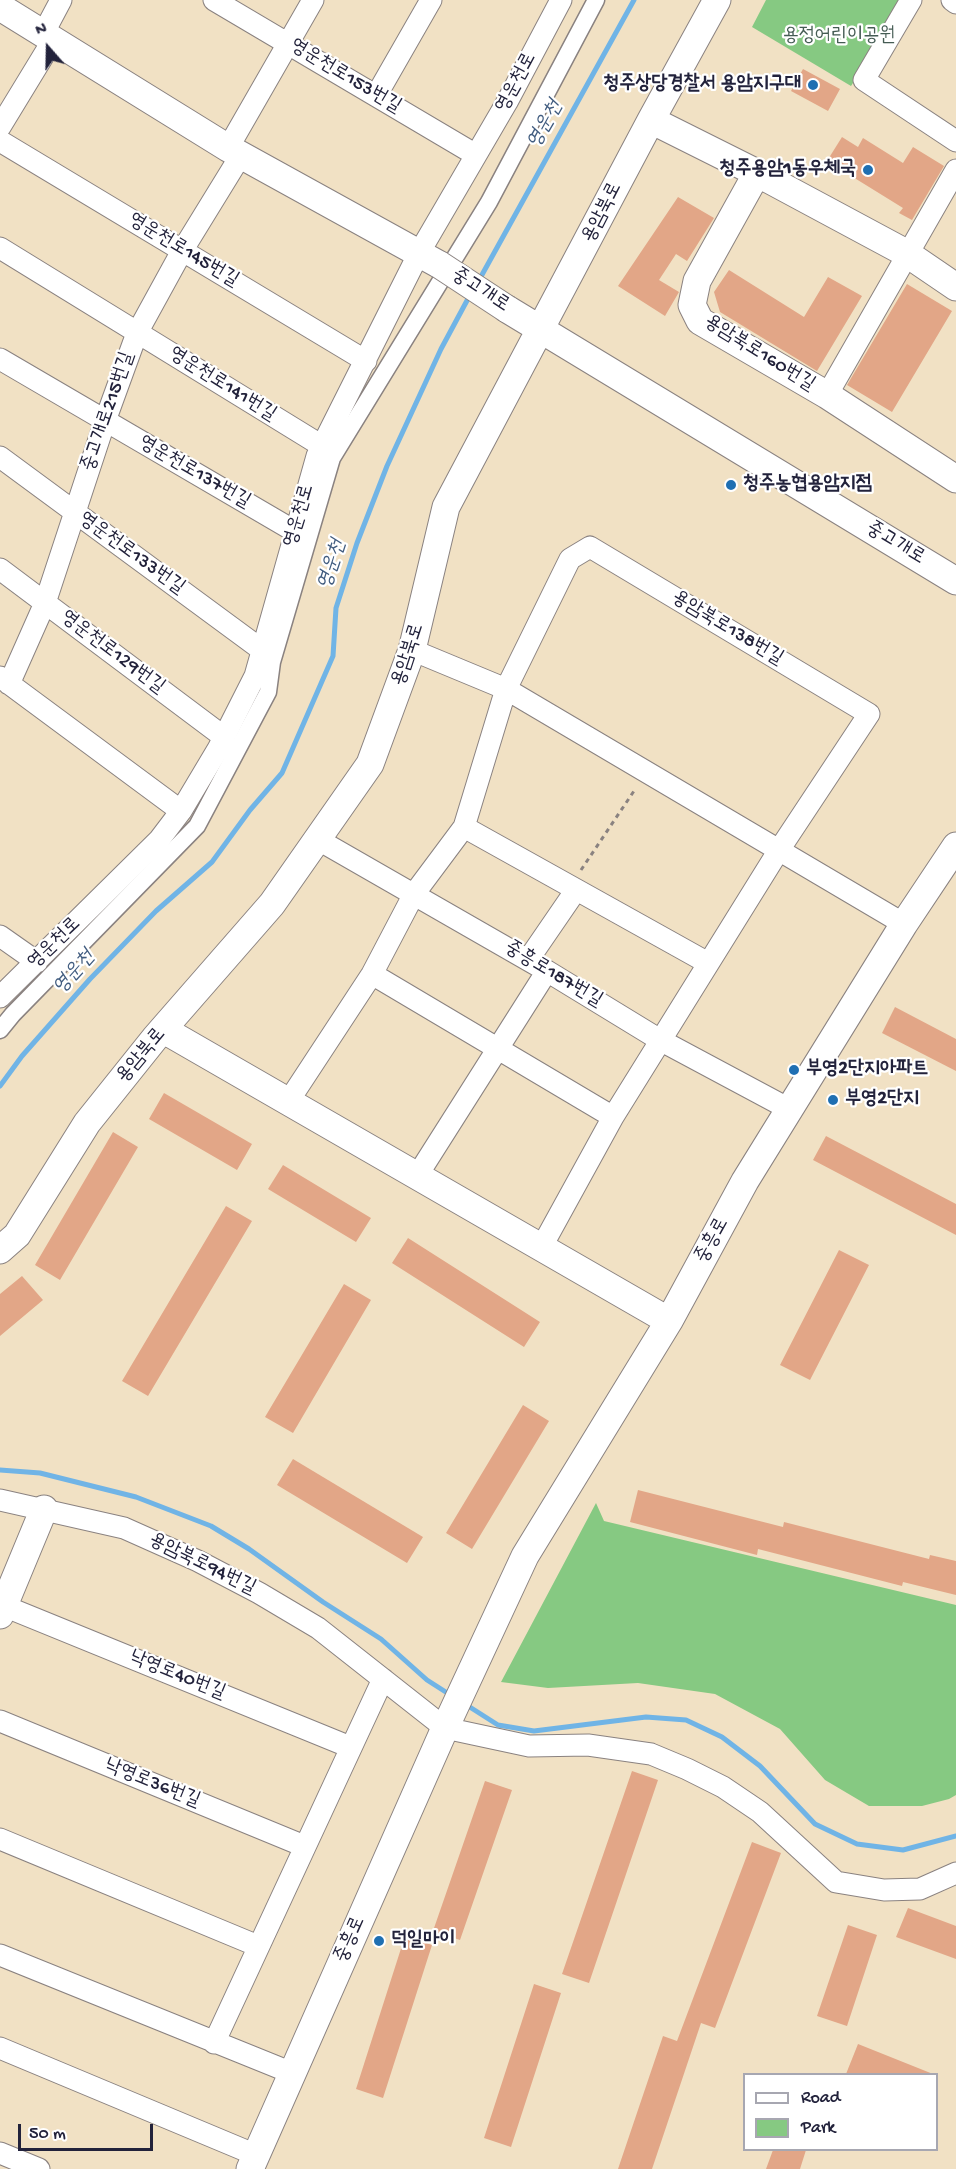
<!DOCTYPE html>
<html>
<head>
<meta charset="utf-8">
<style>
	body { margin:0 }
	#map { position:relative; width:956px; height:2169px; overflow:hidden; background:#f1e1c4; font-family:"Gochi Hand",sans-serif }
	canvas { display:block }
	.legend { position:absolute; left:743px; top:2073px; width:195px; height:78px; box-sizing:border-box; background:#fff; border:2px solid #a7a7b1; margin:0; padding:8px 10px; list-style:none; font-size:18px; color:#22223b }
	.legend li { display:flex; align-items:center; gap:12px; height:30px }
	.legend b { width:30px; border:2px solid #a7a7b1 }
	.north { position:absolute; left:18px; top:18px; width:60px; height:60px; -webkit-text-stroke:4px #fff; paint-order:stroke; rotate:340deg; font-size:16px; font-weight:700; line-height:24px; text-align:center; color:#22223b }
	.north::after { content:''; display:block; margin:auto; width:21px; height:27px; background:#22223b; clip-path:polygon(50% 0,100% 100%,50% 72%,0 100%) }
	.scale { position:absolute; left:18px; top:2124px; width:135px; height:27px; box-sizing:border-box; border:3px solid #22223b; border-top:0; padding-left:8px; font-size:18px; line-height:21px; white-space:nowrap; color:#22223b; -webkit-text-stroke:4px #fff; paint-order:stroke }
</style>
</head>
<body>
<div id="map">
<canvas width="956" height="2169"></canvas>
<ul class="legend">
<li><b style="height:8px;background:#fff"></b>Road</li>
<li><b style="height:16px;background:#86c982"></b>Park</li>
</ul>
<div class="north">N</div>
<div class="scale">50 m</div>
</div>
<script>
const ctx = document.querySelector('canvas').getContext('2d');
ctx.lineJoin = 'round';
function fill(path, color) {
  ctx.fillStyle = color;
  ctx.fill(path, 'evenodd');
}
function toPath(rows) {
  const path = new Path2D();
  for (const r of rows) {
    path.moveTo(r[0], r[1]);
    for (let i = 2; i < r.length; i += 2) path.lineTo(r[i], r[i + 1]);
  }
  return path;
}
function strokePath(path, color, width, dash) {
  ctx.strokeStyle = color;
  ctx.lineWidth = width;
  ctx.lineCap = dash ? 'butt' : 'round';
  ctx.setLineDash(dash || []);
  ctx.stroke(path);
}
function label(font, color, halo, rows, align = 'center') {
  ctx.font = font + ' "Gochi Hand","Poor Story",sans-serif';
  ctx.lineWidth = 4.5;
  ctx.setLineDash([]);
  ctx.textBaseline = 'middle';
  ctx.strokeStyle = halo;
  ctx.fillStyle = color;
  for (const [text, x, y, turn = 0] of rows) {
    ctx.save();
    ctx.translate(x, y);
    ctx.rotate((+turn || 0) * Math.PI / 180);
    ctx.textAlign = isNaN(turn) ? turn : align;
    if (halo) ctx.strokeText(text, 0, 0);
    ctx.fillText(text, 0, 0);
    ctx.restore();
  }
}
fill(toPath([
	[766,0,898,0,902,9,851,86,752,27],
	[596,1503,604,1521,956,1605,956,1795,949,1799,922,1806,869,1806,825,1780,780,1729,715,1694,638,1683,548,1688,501,1682]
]), '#86c982');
strokePath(toPath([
	[478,282,634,0],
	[0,1086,22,1056,90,979,156,911,212,862,250,810,282,773,333,656,336,608,357,543,387,466,441,349,470,295],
	[0,1470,40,1473,136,1497,211,1526,249,1549,323,1602,381,1639,427,1680,452,1696],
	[465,1704,498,1725,534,1731,646,1717,686,1720,722,1737,760,1766,815,1824,857,1844,903,1850,956,1836]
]), '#70b4e6', 5);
fill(toPath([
	[803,69,840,89,828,111,791,91],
	[842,137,858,147,863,138,903,163,913,147,944,166,912,220,899,213,903,208,827,161],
	[678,197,714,218,687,261,676,254,659,280,679,292,665,316,618,286],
	[729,270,804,317,828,277,862,296,817,371,720,312,714,292],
	[907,284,952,311,892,412,847,385],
	[895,1007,956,1039,956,1071,882,1033],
	[164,1093,252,1144,237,1170,149,1119],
	[113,1132,138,1147,60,1280,35,1265],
	[826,1136,956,1204,956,1235,813,1160],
	[283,1165,371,1218,356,1242,268,1189],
	[226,1206,252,1221,148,1396,122,1381],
	[408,1238,540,1322,524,1347,392,1263],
	[839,1250,869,1265,810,1380,780,1365],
	[22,1276,43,1300,0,1336,0,1294],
	[344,1284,371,1300,293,1433,265,1417],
	[523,1405,549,1421,472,1549,446,1533],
	[293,1459,423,1537,407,1563,277,1485],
	[638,1490,783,1527,784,1522,929,1559,930,1555,956,1561,956,1595,903,1582,902,1586,758,1549,757,1555,630,1522],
	[632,1771,658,1780,589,1983,562,1974],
	[485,1781,512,1790,460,1940,433,1931],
	[752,1842,781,1853,715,2028,701,2023,652,2169,618,2169,663,2036,677,2041],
	[908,1908,956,1926,956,1959,896,1937],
	[848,1925,877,1935,847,2026,817,2016],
	[405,1936,432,1945,383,2098,356,2089],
	[534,1984,561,1993,511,2147,484,2138],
	[858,2044,933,2074,846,2074],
	[773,2150,806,2150,800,2169,766,2169]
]), '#e2a687');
const pedestrian = toPath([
	[0,1030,13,1014,197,826,268,692,272,662,332,458,489,202,596,0]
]);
const minor = toPath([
	[214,0,476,155],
	[911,0,864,80,956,141],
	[952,0,956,3],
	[43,34,61,0],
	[376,96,431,0],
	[0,127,53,40],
	[0,141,366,361],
	[228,148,313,0],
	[0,248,322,446],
	[0,359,296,532],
	[827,395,956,170],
	[0,457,262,650],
	[0,569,224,737],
	[412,650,506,689,904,924],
	[0,677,181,811],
	[9,684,45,603,105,421,137,333,182,251,241,155],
	[464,827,708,963],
	[317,839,547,971,660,1040,789,1109],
	[0,936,37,962],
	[528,960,576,890],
	[372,974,613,1117],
	[0,997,159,840,181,811,218,749,255,676,317,456,419,253,507,102,561,0],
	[288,1102,372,974,414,894,464,827,506,689,570,559,590,547,869,714,779,850,613,1117,541,1248],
	[417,1176,547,971],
	[0,1500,124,1528,198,1561,259,1593,318,1628,445,1728,529,1746,588,1745,651,1754,687,1769,723,1787,760,1812,836,1882,884,1890,920,1889,956,1873],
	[4,1606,350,1747],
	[0,1721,304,1846],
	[0,1839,258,1946],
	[0,1955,292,2073],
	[214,2043,383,1679],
	[0,2048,256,2155],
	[0,2153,39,2169]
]);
const tertiary = toPath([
	[0,7,228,148,440,265],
	[651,120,757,173,906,253,956,287],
	[757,173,697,281,692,305,700,321,827,395,956,479],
	[507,309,956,581],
	[164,1030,669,1321],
	[0,1250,17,1235,87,1123,155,1038,272,904,370,764,412,650,446,507,651,120,717,0],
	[0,1615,44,1509],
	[250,2169,445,1728,525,1556,669,1321,745,1181,904,924,956,846]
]);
strokePath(pedestrian, '#8a8280', 19);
strokePath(minor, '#8a8280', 23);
strokePath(tertiary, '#8a8280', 29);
strokePath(toPath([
	[581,870,636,788]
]), '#8a8280', 3, [4.5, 4.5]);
strokePath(pedestrian, '#fff', 16);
strokePath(minor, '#fff', 21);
strokePath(tertiary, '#fff', 27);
const tertiaryBridge = toPath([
	[440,265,507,309]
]);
strokePath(tertiaryBridge, '#8a8280', 29, []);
strokePath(tertiaryBridge, '#fff', 27);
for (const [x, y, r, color] of [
	[813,85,6,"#1f6fb2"],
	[868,170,6,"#1f6fb2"],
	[731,485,6,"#1f6fb2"],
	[794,1070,6,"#1f6fb2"],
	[833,1100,6,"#1f6fb2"],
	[379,1941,6,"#1f6fb2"]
]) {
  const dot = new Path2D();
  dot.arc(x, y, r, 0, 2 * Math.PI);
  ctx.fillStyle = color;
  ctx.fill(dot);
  strokePath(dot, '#fff', 2);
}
label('20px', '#455c54', '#fff', [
	["용정어린이공원",839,37]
]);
label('20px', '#22223b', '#fff', [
	["영운천로153번길",345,77,31],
	["영운천로",517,83,-62],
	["용암북로",603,213,-63],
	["영운천로145번길",183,251,31],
	["중고개로",480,291,33],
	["용암북로160번길",759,354,32],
	["영운천로141번길",222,385,32],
	["중고개로215번길",109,412,-71],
	["영운천로137번길",194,473,30],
	["영운천로",300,516,-74],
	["중고개로",895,544,31],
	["영운천로133번길",131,554,36],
	["용암북로138번길",727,629,31],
	["영운천로129번길",112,653,37],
	["용암북로",409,655,-72],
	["영운천로",55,944,-44],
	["중흥로187번길",553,975,31],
	["용암북로",142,1056,-50],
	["중흥로",713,1241,-61],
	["용암북로94번길",202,1565,26],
	["낙영로40번길",177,1676,22],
	["낙영로36번길",152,1784,22],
	["중흥로",351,1940,-66]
]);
label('bold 20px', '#22223b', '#fff', [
	["청주상당경찰서 용암지구대",801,85,"right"],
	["청주용암1동우체국",856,170,"right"],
	["청주농협용암지점",743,485],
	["부영2단지아파트",806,1070],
	["부영2단지",845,1100],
	["덕일마이",391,1941]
], 'left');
label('italic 21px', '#415c7f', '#fff', [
	["영운천",546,125,-61],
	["영운천",333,565,-72],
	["영운천",75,973,-48]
]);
</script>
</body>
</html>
